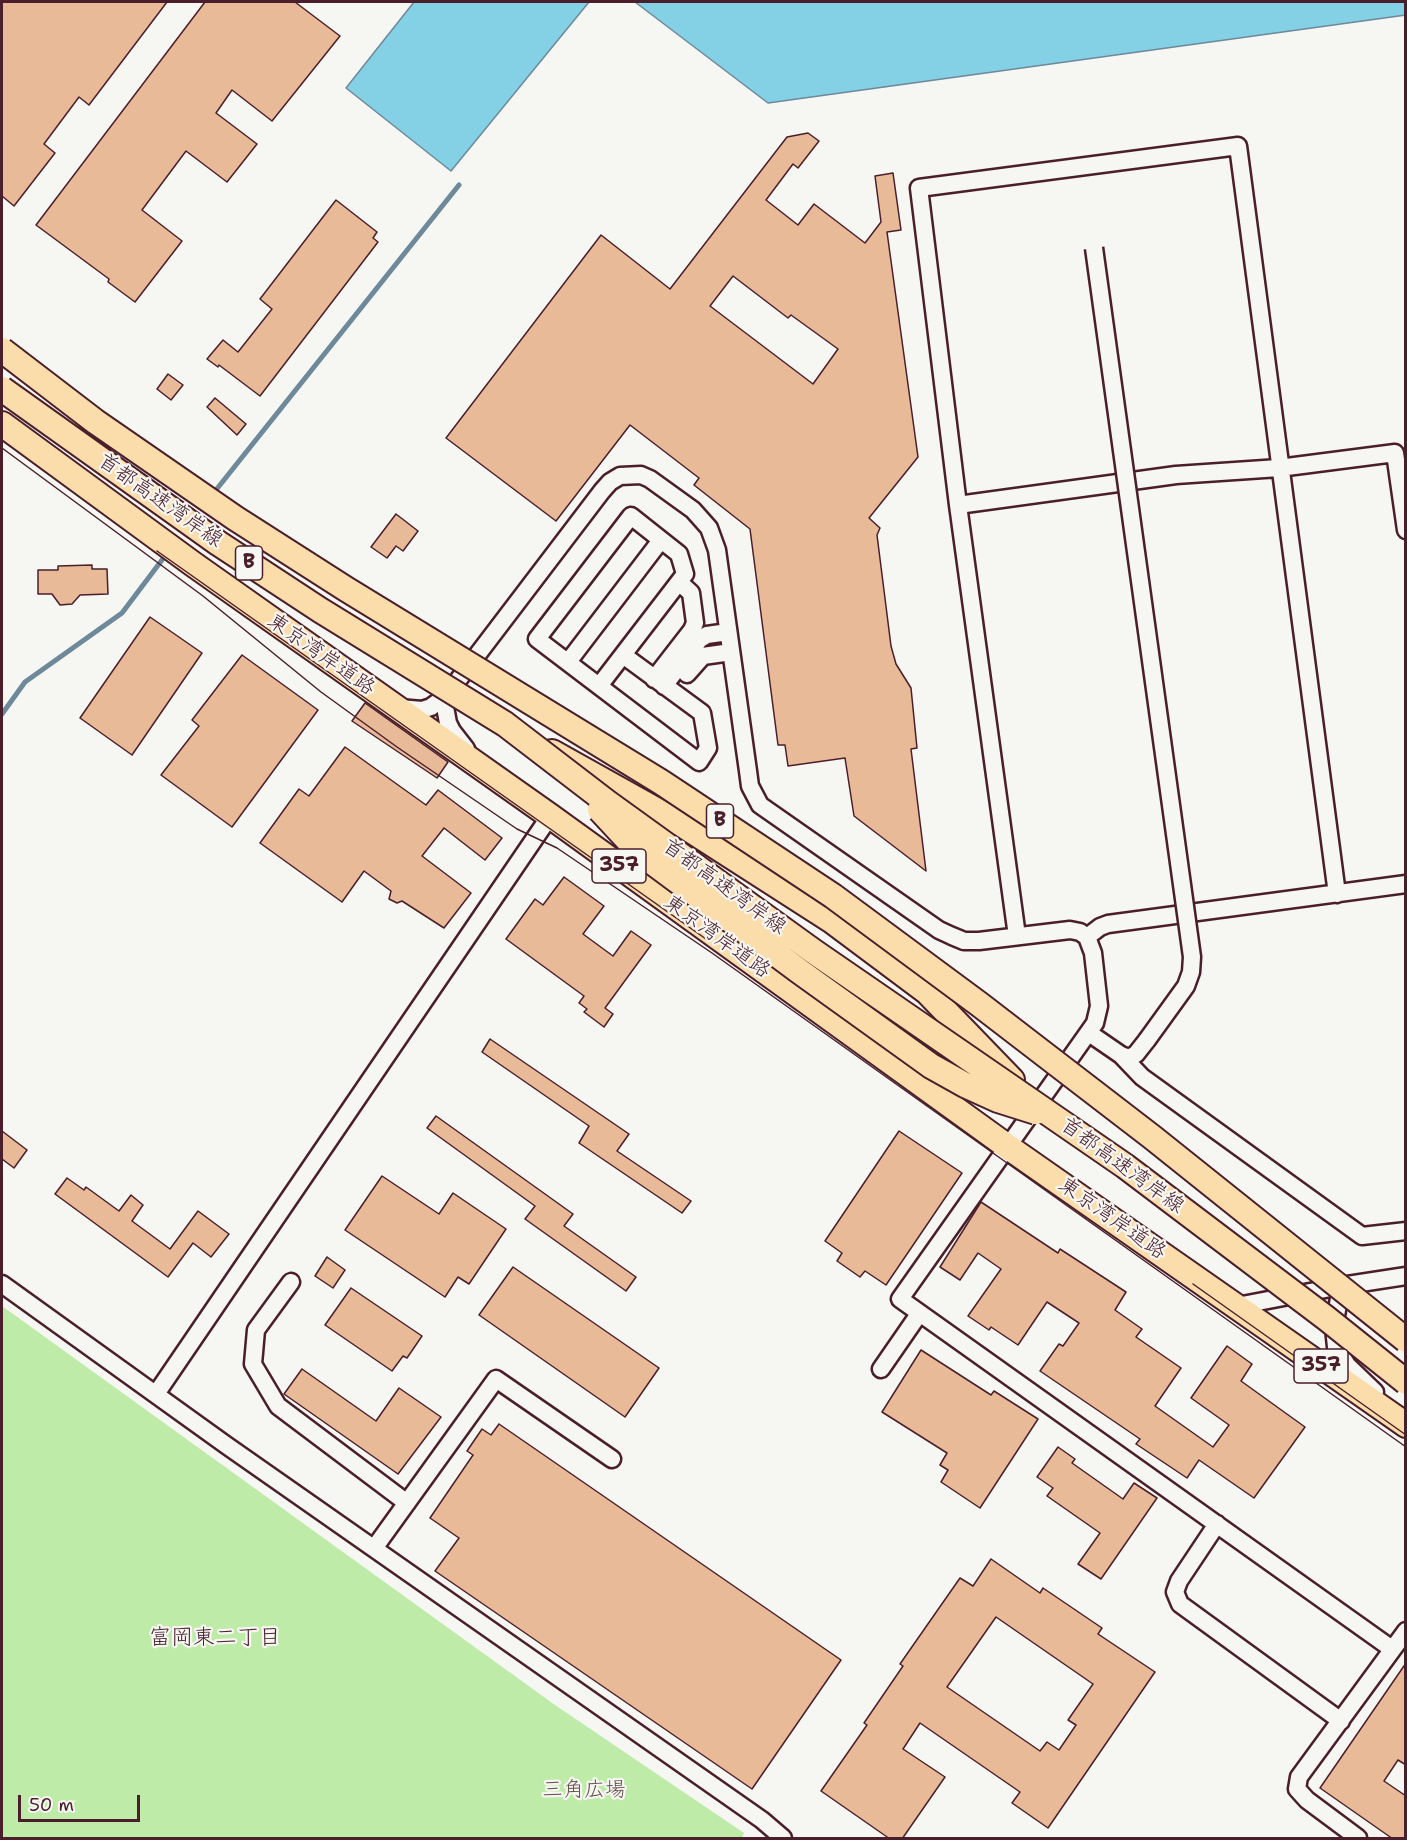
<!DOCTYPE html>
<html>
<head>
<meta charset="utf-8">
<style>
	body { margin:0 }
	#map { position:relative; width:1407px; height:1840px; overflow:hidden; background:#f6f6f2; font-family:"Shantell Sans",sans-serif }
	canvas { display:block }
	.frame { position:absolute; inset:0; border:3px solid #4a1f2b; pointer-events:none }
	.scale { position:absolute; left:18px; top:1795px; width:122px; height:27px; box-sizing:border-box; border:3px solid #4a1f2b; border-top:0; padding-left:8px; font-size:18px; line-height:21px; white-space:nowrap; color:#4a1f2b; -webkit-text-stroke:4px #f6f6f2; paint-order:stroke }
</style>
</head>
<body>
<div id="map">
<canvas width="1407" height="1840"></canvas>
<div class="frame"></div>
<div class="scale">50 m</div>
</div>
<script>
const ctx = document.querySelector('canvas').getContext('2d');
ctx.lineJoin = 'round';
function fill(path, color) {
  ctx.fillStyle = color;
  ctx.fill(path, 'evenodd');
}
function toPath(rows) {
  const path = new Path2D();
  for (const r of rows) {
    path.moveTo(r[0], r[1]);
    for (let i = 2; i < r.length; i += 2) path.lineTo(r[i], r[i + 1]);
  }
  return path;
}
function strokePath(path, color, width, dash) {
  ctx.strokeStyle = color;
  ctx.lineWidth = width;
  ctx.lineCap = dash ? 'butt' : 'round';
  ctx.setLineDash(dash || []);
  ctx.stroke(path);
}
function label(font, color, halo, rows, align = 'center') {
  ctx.font = font + ' "Shantell Sans","Klee One",sans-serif';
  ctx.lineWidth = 4.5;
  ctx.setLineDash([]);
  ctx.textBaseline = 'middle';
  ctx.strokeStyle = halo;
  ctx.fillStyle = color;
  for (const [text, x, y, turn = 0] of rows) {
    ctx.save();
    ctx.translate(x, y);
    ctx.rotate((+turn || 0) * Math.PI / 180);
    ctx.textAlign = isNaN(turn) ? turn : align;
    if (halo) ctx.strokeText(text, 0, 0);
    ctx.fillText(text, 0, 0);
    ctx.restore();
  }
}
fill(toPath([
	[2,1306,555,1705,744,1833,742,1838,2,1838]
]), '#beeba8');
const water = toPath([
	[414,2,589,2,451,171,346,88,414,2],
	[635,2,1405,2,1406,15,768,103,635,2]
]);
fill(water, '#84d0e4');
strokePath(water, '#6d899a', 1.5);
strokePath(toPath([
	[212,495,459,185],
	[2,714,25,682,122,613,168,552]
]), '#6d899a', 5);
const building = toPath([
	[2,2,167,2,89,105,79,97,44,144,55,153,14,206,2,196,2,2],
	[205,2,295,2,340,36,272,121,232,90,216,113,257,144,227,182,186,151,142,210,182,241,135,302,108,282,109,279,36,225,205,2],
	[808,133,819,141,798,168,793,164,766,200,798,225,814,204,865,243,881,222,875,176,893,173,901,230,887,232,918,457,869,518,880,528,877,535,891,646,896,664,911,688,917,748,911,749,926,871,854,816,845,758,788,766,785,745,778,745,750,529,694,485,699,478,630,425,556,521,446,438,601,235,670,289,787,137,808,133],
	[733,276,788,318,791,315,838,349,813,384,710,306,733,276],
	[336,200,377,232,373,238,378,242,260,396,219,365,218,367,207,359,223,340,238,352,272,309,260,299,336,200],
	[168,374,183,385,171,400,157,389,168,374],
	[215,398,246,424,237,435,207,407,215,398],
	[396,514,418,531,403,551,396,546,387,558,371,547,396,514],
	[92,565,92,569,107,569,108,594,80,595,72,604,60,605,52,594,38,594,38,570,58,570,58,566,92,565],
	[150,617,202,653,132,755,80,718,150,617],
	[242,655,318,710,232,827,161,775,199,726,192,720,242,655],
	[365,703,448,762,437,778,352,721,365,703],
	[345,747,426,805,438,790,502,838,485,860,444,828,422,856,471,893,444,928,402,901,397,903,389,899,391,891,364,871,342,902,260,843,299,789,309,796,345,747],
	[564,877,604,906,583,934,613,956,631,931,651,945,605,1008,613,1014,604,1027,584,1012,587,1009,579,1003,584,996,506,939,535,899,543,905,564,877],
	[490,1039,629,1134,617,1151,691,1201,682,1213,579,1143,589,1126,482,1052,490,1039],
	[436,1116,573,1214,564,1226,636,1277,626,1291,525,1219,535,1206,427,1128,436,1116],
	[2,1131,27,1150,14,1168,2,1159,2,1131],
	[899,1131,962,1173,886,1285,865,1271,860,1277,837,1261,842,1253,825,1241,899,1131],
	[382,1176,439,1214,453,1193,506,1229,469,1284,458,1277,445,1297,345,1230,382,1176],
	[67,1178,84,1190,86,1187,119,1211,131,1195,143,1205,132,1221,170,1249,198,1211,229,1234,211,1257,193,1243,168,1277,55,1194,67,1178],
	[981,1202,1058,1253,1060,1249,1126,1292,1115,1310,1142,1329,1136,1337,1181,1368,1155,1406,1213,1447,1229,1425,1191,1398,1227,1346,1252,1364,1241,1381,1305,1427,1254,1498,1199,1460,1187,1478,1136,1444,1140,1439,1040,1371,1059,1344,1063,1346,1079,1323,1047,1302,1018,1345,991,1327,989,1330,968,1316,1001,1269,978,1253,960,1280,940,1267,981,1202],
	[327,1257,345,1270,333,1288,315,1276,327,1257],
	[513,1267,659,1368,625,1417,479,1315,513,1267],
	[351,1288,422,1336,407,1358,403,1356,392,1371,325,1325,351,1288],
	[921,1350,991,1395,994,1391,1038,1419,980,1508,941,1482,948,1470,940,1465,947,1453,882,1412,921,1350],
	[302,1369,376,1421,399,1388,441,1417,398,1474,284,1394,302,1369],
	[499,1424,841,1660,752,1789,435,1571,459,1538,430,1518,473,1455,467,1451,482,1429,491,1435,499,1424],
	[1058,1447,1075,1459,1072,1463,1123,1499,1134,1483,1157,1498,1101,1579,1078,1564,1100,1533,1047,1496,1053,1488,1037,1477,1058,1447],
	[991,1559,1040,1593,1043,1588,1102,1628,1098,1634,1155,1672,1048,1828,1012,1803,1020,1792,920,1723,903,1749,945,1777,902,1839,890,1839,821,1791,867,1725,864,1723,903,1666,900,1664,960,1578,973,1586,991,1559],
	[996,1617,1093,1684,1068,1720,1076,1725,1059,1750,1047,1742,1040,1751,947,1687,996,1617],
	[1406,1663,1406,1765,1398,1760,1384,1781,1406,1796,1406,1839,1393,1839,1320,1788,1406,1663]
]);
fill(building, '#e8ba98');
strokePath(building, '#4a1f2b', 1.5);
const minor = toPath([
	[958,505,1176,475,1279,468,1395,453,1406,530],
	[568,662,661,540],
	[687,674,703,656,731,652],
	[654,679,692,630,695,623,691,593,679,582],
	[599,686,685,574,679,554,631,516,537,639,699,762,708,748,702,713,623,655],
	[664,686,700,639,707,635,728,632],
	[446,696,445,707,448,723,452,731,466,749],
	[399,708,422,710,431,707,446,696,602,491,610,482,620,476,641,475,650,479,693,510,709,528,717,550,748,771,750,786,760,805,939,930,952,936,964,941,979,941,1070,930,1080,932,1087,937,1093,953,1099,1006,1095,1023,900,1299,1392,1649],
	[1017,936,958,505,919,188,1238,146,1337,894],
	[1087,937,1100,927,1108,924,1406,884],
	[1089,1033,1121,1055,1129,1058,1136,1054,1147,1040],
	[1121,1055,1142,1077,1362,1236,1406,1231],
	[291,1282,256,1330,253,1364,278,1406,407,1503],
	[2,1284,226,1445,762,1820,783,1838],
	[1341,1286,1334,1328,1336,1347,1347,1365,1375,1392],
	[1237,1306,1341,1286,1406,1276],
	[881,1369,919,1314],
	[156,1394,550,816],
	[1217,1524,1179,1581,1175,1592,1180,1604,1341,1721],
	[375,1547,496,1379,612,1459],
	[1358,1838,1307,1800,1297,1789,1299,1777,1406,1631]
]);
const highway = toPath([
	[2,424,193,564,550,816,1008,1147,1406,1425],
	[552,752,681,824,832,921,927,992,1012,1080]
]);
strokePath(minor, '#4a1f2b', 21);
strokePath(highway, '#4a1f2b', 28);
strokePath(minor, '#f6f6f2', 16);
strokePath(highway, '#fbddab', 24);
strokePath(toPath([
	[2,448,203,596,321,692,397,747,517,829,557,848,712,953,1406,1447],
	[157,551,706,939],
	[1193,1284,1406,1435]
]), '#4a1f2b', 1.5);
const minorBridge = toPath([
	[1094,248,1192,957,1191,972,1186,986,1147,1040]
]);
const highwayBridge = toPath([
	[2,350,96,422,235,518,346,589,661,782,833,896,979,1004,1152,1137,1406,1340],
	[2,389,218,543,320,610,505,724,608,803,813,951,1125,1166,1326,1318,1406,1382],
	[600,810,640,853,799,971,931,1066,965,1085,998,1100,1036,1112]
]);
strokePath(minorBridge, '#4a1f2b', 21, []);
strokePath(highwayBridge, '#4a1f2b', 28, []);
strokePath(minorBridge, '#f6f6f2', 16);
strokePath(highwayBridge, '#fbddab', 24);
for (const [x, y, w] of [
	[249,563,27],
	[720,821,27],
	[619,866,54],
	[1321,1366,54]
]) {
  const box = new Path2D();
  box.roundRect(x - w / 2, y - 17, w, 34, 4.5);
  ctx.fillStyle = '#f6f6f2';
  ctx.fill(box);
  strokePath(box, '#4a1f2b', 1.5);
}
label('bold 20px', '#4a1f2b', null, [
	["B",249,563],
	["B",720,821],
	["357",619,866],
	["357",1321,1366]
]);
label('21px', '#4a1f2b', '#f6f6f2', [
	["首都高速湾岸線",160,501,35],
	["東京湾岸道路",321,655,35],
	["首都高速湾岸線",724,887,36],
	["東京湾岸道路",717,937,36],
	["首都高速湾岸線",1122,1166,36],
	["東京湾岸道路",1112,1219,35]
]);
label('21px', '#67524a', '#f6f6f2', [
	["三角広場",584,1791]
]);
label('22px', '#4a1f2b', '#f6f6f2', [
	["富岡東二丁目",215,1638]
]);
</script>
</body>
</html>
